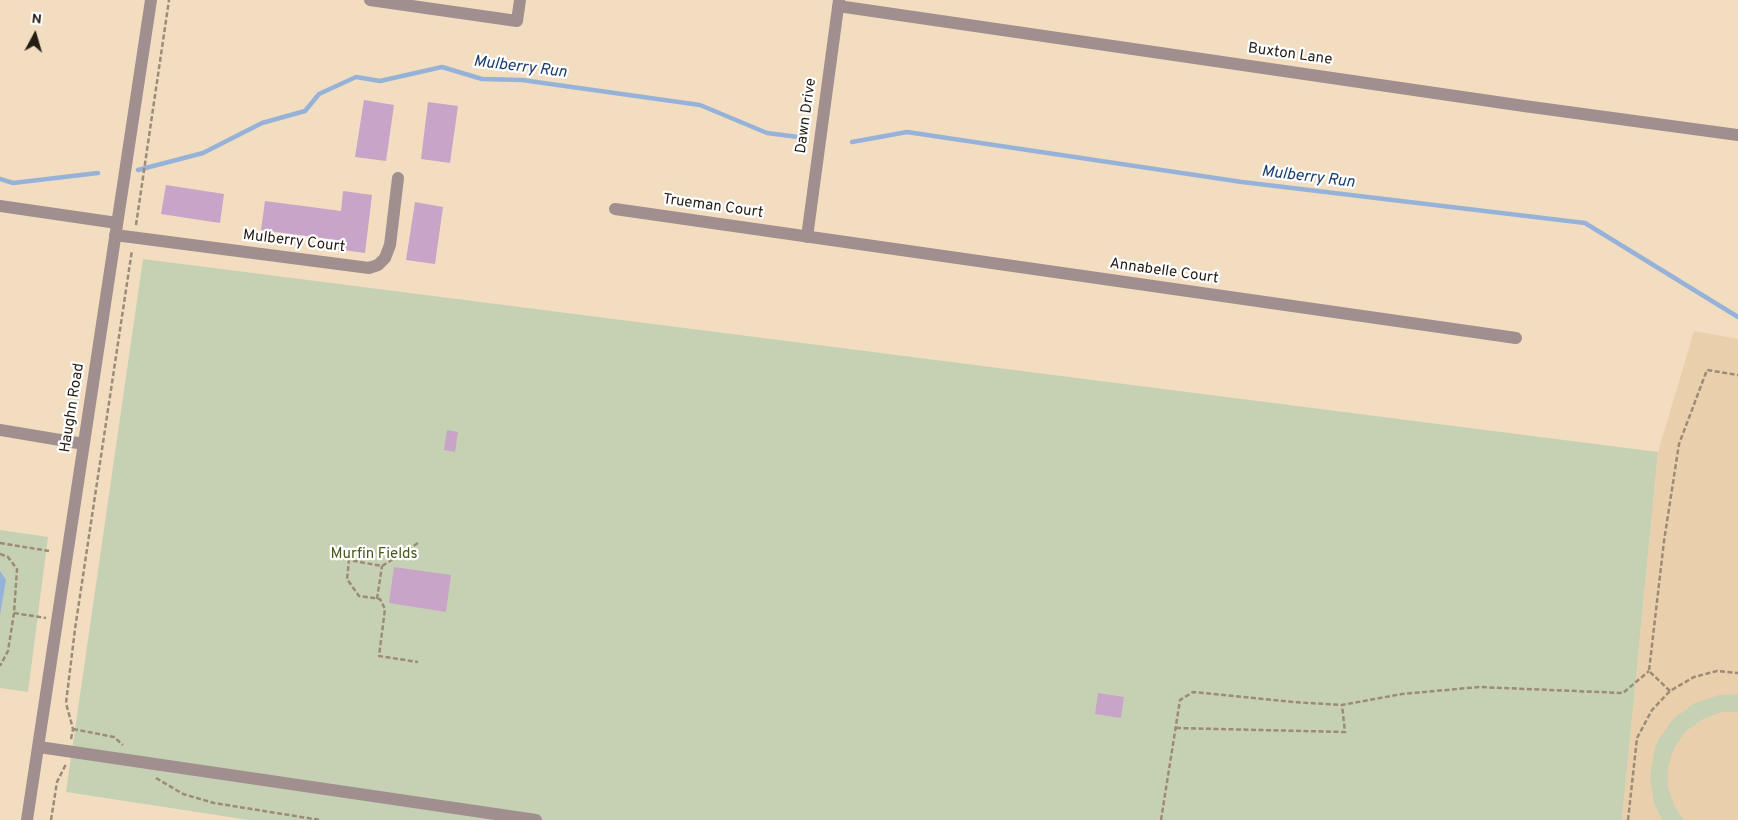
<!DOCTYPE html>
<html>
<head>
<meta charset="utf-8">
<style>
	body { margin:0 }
	#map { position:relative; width:1738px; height:820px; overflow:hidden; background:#f2ddc0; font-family:Overpass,sans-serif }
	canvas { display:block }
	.north { position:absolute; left:10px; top:10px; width:50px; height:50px; -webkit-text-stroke:4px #fff; paint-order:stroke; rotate:6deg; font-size:14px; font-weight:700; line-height:20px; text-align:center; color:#241c12 }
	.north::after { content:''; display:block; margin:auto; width:18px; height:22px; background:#241c12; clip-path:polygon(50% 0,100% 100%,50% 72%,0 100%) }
</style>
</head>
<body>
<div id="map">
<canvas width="1738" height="820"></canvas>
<div class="north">N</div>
</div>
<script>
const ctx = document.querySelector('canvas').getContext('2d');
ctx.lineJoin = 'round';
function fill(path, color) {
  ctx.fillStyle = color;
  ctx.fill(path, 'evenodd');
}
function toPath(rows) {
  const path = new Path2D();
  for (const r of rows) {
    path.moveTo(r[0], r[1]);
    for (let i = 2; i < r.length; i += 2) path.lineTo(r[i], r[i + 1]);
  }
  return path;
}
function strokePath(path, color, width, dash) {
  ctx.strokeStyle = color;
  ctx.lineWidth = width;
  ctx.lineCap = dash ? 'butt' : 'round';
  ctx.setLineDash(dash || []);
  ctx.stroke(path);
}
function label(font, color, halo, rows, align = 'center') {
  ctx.font = font + ' Overpass,sans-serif';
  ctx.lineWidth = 4.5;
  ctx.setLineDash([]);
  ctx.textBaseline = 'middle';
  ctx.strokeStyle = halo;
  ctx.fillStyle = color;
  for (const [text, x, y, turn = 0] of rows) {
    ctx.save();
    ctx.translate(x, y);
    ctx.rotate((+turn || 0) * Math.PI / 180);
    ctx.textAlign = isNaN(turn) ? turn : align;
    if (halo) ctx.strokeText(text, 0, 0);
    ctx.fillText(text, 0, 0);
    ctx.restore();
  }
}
fill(toPath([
	[1694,331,1738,339,1738,820,1622,820,1658,452]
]), '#eacfac');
fill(toPath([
	[143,259,1658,452,1622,820,249,820,66,792],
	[0,530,48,537,28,692,0,688],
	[1738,694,1738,712,1722,712,1703,719,1686,731,1674,748,1668,767,1668,788,1675,807,1684,820,1662,820,1654,803,1650,777,1654,752,1658,740,1674,718,1695,703,1719,695]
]), '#c6d1b4');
fill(toPath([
	[0,571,6,580,0,615]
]), '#97b2d9');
strokePath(toPath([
	[852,142,907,132,1242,182,1585,223,1738,317],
	[138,170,203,153,262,123,305,111,319,94,356,77,380,81,442,67,482,79,522,80,700,105,767,133,798,137],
	[0,179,13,183,98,173]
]), '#97b2d9', 4.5);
fill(toPath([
	[364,100,394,105,386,161,355,157],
	[428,102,458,106,450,163,421,159],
	[166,185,224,194,220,223,161,214],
	[343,191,372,195,365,253,336,249,337,240,261,230,265,201,341,211],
	[415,202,443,207,435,264,406,260],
	[447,430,458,432,455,452,444,450],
	[394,567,451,575,446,612,389,603],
	[1098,693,1124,697,1121,718,1095,714]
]), '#c7a4c8');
strokePath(toPath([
	[136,225,169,0],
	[0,543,49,551],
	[418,543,382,566,349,560,347,579,359,596,380,599,385,609,379,656,418,662],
	[0,554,8,557,17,569,14,613,8,651,0,666],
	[377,599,382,566],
	[14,613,46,618],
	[1670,691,1649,671,1664,541,1679,444,1707,370,1738,375],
	[1176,728,1345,732,1342,705],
	[73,729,114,737,123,745],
	[71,739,73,729,66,703,75,629,132,250],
	[156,778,183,794,214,803,320,820],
	[51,820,57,782,66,764],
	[1161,820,1180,700,1193,692,1293,702,1342,705,1402,694,1479,687,1623,693,1649,671],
	[1628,820,1637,738,1652,710,1670,691,1694,677,1717,671,1738,673]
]), '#9c8c77', 2.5, [5, 2.5]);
strokePath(toPath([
	[370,0,517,21,520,0],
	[838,6,1524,106,1738,135],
	[0,206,117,223],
	[615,209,1516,338],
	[115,235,369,268,378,265,385,258,390,245,398,178],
	[807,237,839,0],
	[0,430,84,444],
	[39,747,536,820],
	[27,820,151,0]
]), '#a08f8e', 12);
label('15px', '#241c12', '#fff', [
	["Buxton Lane",1290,55,8],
	["Dawn Drive",807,116,-82],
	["Trueman Court",713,207,8],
	["Mulberry Court",294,242,7],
	["Annabelle Court",1164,272,8],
	["Haughn Road",73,408,-81]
]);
label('15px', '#475b1a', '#fff', [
	["Murfin Fields",374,555]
]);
label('italic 16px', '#183c6c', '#fff', [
	["Mulberry Run",520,68,7],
	["Mulberry Run",1308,178,7]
]);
</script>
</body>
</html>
